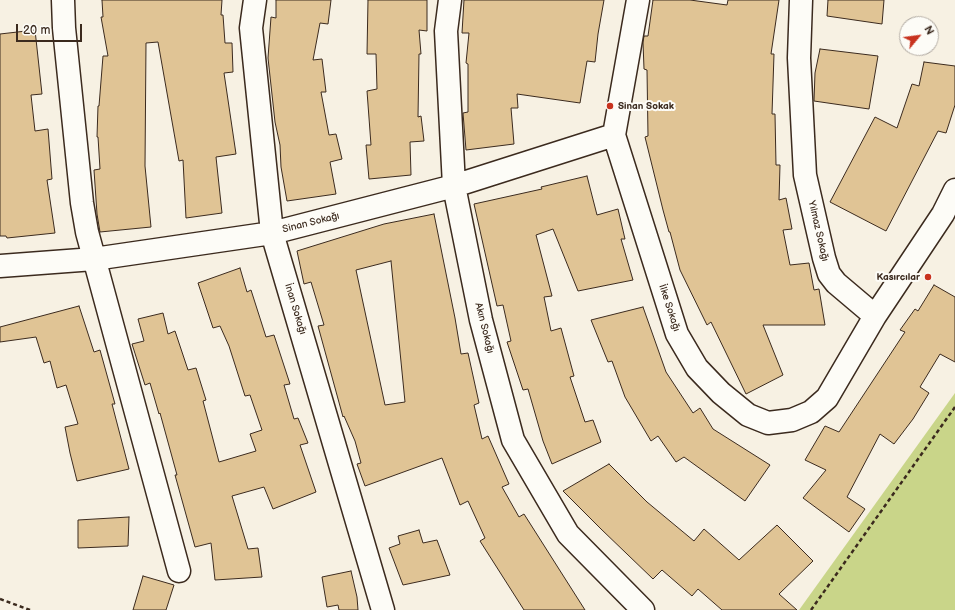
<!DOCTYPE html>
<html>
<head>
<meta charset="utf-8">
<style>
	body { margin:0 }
	#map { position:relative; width:955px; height:610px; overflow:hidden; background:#f7f1e3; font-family:"Balsamiq Sans",sans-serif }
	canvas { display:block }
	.north { position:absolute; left:899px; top:16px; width:40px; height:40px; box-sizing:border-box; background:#fdfcf7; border:1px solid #afa8a0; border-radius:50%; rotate:61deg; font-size:11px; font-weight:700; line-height:16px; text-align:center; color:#3b2a1e }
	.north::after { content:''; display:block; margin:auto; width:14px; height:18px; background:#c8321e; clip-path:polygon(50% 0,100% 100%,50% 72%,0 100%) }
	.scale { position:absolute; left:16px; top:24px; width:66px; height:18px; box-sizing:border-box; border:2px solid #3b2a1e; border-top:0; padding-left:5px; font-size:12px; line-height:14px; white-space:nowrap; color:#3b2a1e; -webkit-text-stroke:3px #fdfcf7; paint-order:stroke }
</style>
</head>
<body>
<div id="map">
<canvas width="955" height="610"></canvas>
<div class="north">N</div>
<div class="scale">20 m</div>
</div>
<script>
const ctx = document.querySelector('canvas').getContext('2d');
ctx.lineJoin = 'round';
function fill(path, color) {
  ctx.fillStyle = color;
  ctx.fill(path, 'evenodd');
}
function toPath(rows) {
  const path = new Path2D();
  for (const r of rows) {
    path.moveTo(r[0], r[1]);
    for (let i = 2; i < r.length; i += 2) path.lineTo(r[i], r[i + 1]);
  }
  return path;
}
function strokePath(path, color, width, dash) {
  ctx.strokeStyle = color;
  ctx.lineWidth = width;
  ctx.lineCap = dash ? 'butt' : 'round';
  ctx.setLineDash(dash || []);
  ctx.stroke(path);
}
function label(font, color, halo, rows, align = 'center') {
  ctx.font = font + ' "Balsamiq Sans",sans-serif';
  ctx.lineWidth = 4;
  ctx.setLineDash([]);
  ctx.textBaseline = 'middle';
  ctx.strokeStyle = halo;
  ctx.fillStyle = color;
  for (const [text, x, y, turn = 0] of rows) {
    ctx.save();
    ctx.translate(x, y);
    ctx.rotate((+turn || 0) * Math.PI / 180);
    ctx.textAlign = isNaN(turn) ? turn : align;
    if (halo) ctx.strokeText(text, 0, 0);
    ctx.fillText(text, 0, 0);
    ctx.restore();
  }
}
fill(toPath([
	[955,393,955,610,799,610]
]), '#c9d589');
const building = toPath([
	[102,0,222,0,221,15,223,15,225,43,232,43,233,72,224,73,236,154,216,157,222,213,186,218,183,160,179,161,158,42,146,43,145,166,151,227,100,232,97,214,94,170,100,169,98,137,97,137,98,106,99,106,103,56,108,56,101,17,103,17,102,0],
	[276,0,331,0,328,24,320,23,313,60,322,59,326,92,321,92,329,135,336,134,342,159,330,162,336,194,287,201,281,167,280,145,275,122,268,58,271,17,276,18,276,0],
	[368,0,427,0,427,31,419,30,421,54,419,54,418,117,421,116,424,141,410,142,411,175,369,179,366,145,371,145,367,91,377,89,376,54,367,54,368,0],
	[464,0,604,0,598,34,595,62,587,61,580,103,517,94,518,108,511,108,514,144,466,150,463,113,468,112,468,64,466,63,469,33,462,33,464,0],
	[653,0,690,0,727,5,728,0,779,0,771,54,774,54,772,114,775,114,776,165,780,165,779,200,786,198,792,229,783,230,790,265,809,263,814,290,819,289,825,325,763,325,783,375,746,394,711,322,707,325,680,270,670,232,669,232,663,210,645,137,648,136,647,70,644,69,643,42,644,36,648,36,653,0],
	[828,0,884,0,882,24,827,16,828,0],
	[35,30,42,94,31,95,35,131,48,129,52,179,47,180,55,233,7,238,6,236,0,236,0,34,35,30],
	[820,49,878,56,869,109,814,101,815,73,820,49],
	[924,62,955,66,955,105,946,133,938,131,886,231,830,202,875,117,897,128,912,84,919,86,924,62],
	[587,176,597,215,618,209,625,239,621,239,633,280,578,291,553,229,536,235,552,296,544,297,551,331,561,328,574,376,570,377,585,422,593,420,601,442,552,464,543,441,528,389,523,390,507,342,511,341,503,305,497,306,474,204,542,189,541,187,587,176],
	[434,214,455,318,461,354,468,353,479,403,474,405,482,439,488,436,509,484,502,487,519,517,524,514,585,610,524,610,480,541,485,538,468,501,460,505,442,458,365,486,357,464,361,463,355,441,344,416,343,417,318,326,324,325,311,282,304,284,297,251,384,224,434,214],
	[391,261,405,402,385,405,356,270,391,261],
	[240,268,247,292,251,290,266,337,274,335,290,384,284,385,294,419,298,418,308,443,300,445,316,492,273,509,264,487,232,496,248,549,258,548,262,577,215,580,211,543,195,547,175,475,177,475,160,413,159,414,150,383,145,385,132,344,144,341,138,319,163,313,168,334,175,331,188,370,196,368,206,400,203,401,219,462,256,451,250,434,262,430,250,395,245,396,229,346,220,326,213,328,198,283,240,268],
	[934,285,955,297,955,362,940,354,920,387,929,393,913,419,894,444,880,434,847,497,865,509,849,532,803,498,826,470,805,460,825,426,839,432,905,332,900,330,915,309,918,311,934,285],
	[79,306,94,352,100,350,115,404,112,404,129,469,77,481,70,453,65,427,78,424,66,385,57,388,50,361,44,363,36,337,0,342,0,327,79,306],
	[643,307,666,372,693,413,700,408,713,429,770,465,745,501,684,457,676,462,658,436,651,441,625,397,612,361,608,362,591,320,643,307],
	[609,464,647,502,694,541,704,529,739,560,777,525,813,561,779,594,797,610,722,610,698,589,692,596,662,570,653,579,601,529,563,491,609,464],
	[129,517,128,546,78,548,78,520,129,517],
	[419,530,423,543,437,540,450,575,403,585,389,548,400,544,398,536,419,530],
	[351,571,357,597,358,610,339,610,338,605,327,607,322,577,351,571],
	[143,576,174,585,166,610,133,610,143,576]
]);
fill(building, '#e0c495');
strokePath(building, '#3b2a1e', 1);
const street = toPath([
	[63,0,64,28,82,203,87,232,179,571],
	[255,0,251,28,272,233,383,610],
	[450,0,446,31,454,186,481,320,513,440,568,534,643,610],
	[638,0,614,135,677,334,697,368,721,393,748,415,768,423,792,420,811,412,827,398,875,316,943,214,955,190],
	[801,0,799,58,805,175,824,258,829,274,836,283,875,316],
	[0,266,94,259,272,233,454,186,614,135]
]);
strokePath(street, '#3b2a1e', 25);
strokePath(toPath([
	[0,599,30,610],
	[811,610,955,407]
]), '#3b2a1e', 2.5, [4, 3]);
strokePath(street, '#fdfcf7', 22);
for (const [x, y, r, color] of [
	[610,106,4,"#c8321e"],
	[928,277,4,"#c8321e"]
]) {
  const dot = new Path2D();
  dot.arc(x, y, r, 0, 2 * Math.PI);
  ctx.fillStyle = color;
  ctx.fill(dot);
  strokePath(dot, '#fdfcf7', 1.5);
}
label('bold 10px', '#3b2a1e', '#fdfcf7', [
	["Sinan Sokak",618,106],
	["Kasırcılar",920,277,"right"]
], 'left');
label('10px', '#3b2a1e', '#fdfcf7', [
	["Sinan Sokağı",311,223,-14],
	["Yılmaz Sokağı",818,231,77],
	["İlke Sokağı",669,308,72],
	["İnan Sokağı",295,309,73],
	["Akın Sokağı",484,328,76]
]);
</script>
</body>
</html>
